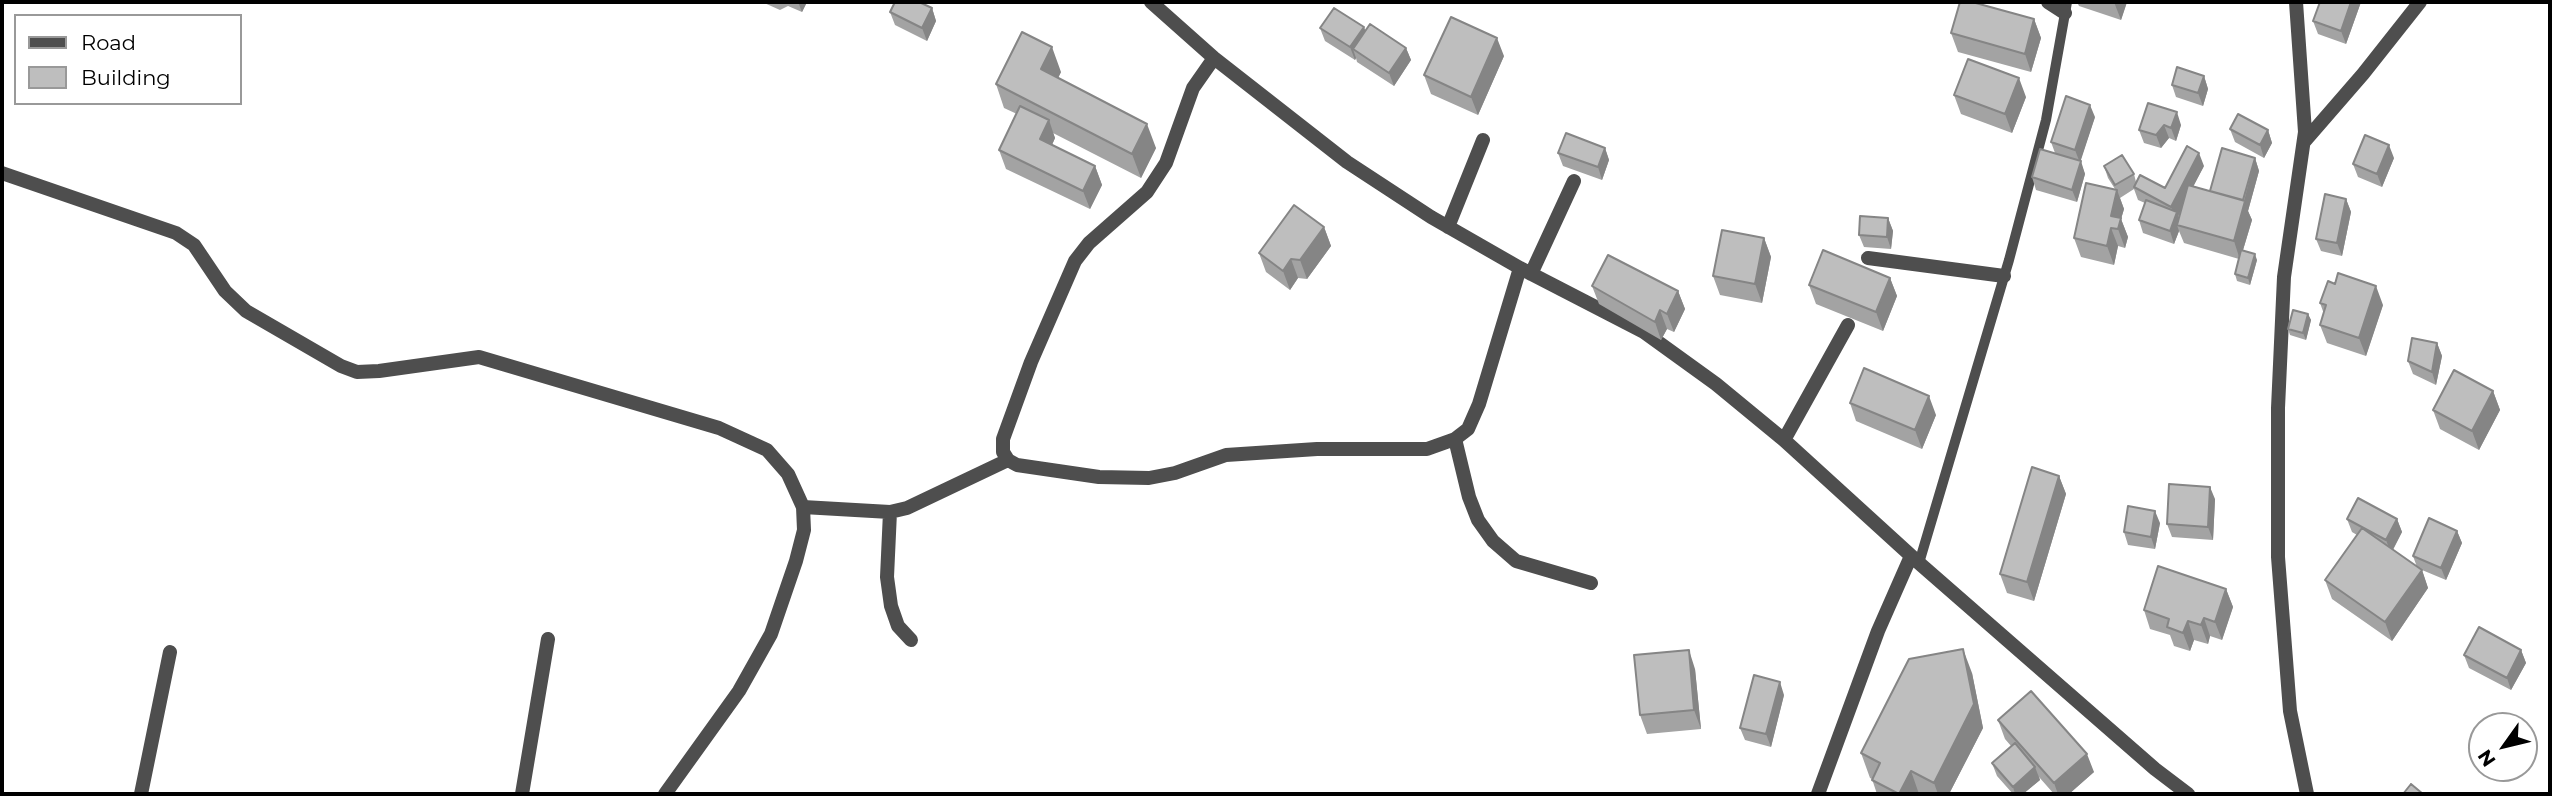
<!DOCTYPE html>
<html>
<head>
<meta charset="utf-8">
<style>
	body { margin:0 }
	#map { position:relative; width:2552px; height:796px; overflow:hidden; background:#fff; font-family:Montserrat,sans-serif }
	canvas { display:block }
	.frame { position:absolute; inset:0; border:4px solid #000; pointer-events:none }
	.legend { position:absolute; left:14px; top:14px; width:228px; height:91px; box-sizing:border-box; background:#fff; border:2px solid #999; margin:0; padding:9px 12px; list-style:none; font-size:21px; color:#000 }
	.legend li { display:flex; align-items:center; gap:14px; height:35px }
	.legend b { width:35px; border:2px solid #999 }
	.north { position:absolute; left:2468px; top:712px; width:70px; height:70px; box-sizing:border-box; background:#fff; border:2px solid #999; border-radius:50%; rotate:236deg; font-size:19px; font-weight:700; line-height:28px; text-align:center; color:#000 }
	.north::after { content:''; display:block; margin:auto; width:24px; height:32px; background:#000; clip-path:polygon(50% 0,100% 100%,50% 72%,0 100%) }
</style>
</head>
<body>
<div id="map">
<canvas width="2552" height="796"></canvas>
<div class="frame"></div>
<ul class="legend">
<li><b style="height:9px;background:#4e4e4e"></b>Road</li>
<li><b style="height:19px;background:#bebebe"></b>Building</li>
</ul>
<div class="north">N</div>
</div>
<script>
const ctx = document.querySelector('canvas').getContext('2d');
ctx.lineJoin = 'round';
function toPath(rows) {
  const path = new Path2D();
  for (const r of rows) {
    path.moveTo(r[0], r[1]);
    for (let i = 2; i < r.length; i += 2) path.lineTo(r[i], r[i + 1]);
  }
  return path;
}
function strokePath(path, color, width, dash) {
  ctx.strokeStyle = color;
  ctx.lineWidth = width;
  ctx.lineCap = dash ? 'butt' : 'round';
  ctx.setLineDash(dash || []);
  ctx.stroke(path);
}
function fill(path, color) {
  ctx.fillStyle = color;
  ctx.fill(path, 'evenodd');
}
strokePath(toPath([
	[1919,563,2009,260,2046,120,2067,2]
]), '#4e4e4e', 10);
strokePath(toPath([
	[1151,2,1214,58,1347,162,1431,217,1520,268,1644,332,1716,384,1784,440,1919,563,2155,769,2188,794],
	[2048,2,2065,13],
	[2296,2,2305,132,2284,277,2278,408,2278,557,2290,711,2307,794],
	[1214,58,1193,88,1166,163,1147,192,1089,243,1075,261,1031,362,1003,439,1003,452,1008,460,1017,465,1099,477,1149,478,1175,473,1226,455,1317,449,1427,449,1455,439,1468,429,1479,404,1520,268],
	[2304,142,2363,74,2420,2],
	[2,173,176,233,194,245,225,291,246,311,341,366,357,372,379,371,479,357,719,428,767,450,788,474,803,507,804,530,796,561,771,634,739,691,665,794],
	[1448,227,1483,140],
	[1868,258,2004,276],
	[1531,274,1574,181],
	[1455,439,1469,497,1478,520,1493,541,1516,561,1591,583],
	[1784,440,1848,325],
	[803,507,890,512,907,508,1008,460],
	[890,512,887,577,891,606,898,626,911,640],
	[141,794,170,652],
	[522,794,548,639],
	[1818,794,1878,631,1911,556]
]), '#4e4e4e', 14);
fill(toPath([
	[762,2,807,2,802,12,788,6,780,10],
	[2077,2,2127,2,2121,20,2079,6],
	[2320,2,2361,2,2346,44,2318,34,2313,21],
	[932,8,936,21,927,41,895,25,890,12],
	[2034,19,2041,38,2031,72,1958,52,1951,33],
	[1364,27,1365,30,1406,48,1411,60,1394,86,1357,62,1356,58,1355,60,1325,41,1320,28],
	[1504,56,1478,115,1431,94,1424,75],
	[1061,72,1058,78,1156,148,1141,178,1053,133,1055,138,1052,145,1095,166,1102,185,1090,209,1006,169,999,150,1017,114,1004,108,996,84],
	[2204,76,2208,89,2203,106,2176,97,2172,85],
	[1954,95,2026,97,2012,133,1961,114],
	[2148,103,2181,125,2176,141,2169,138,2161,148,2144,143,2139,130],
	[2095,117,2080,161,2085,174,2077,202,2036,190,2032,177,2055,153,2051,142],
	[2230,129,2268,130,2272,143,2264,158,2235,142],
	[1605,148,1609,160,1602,180,1563,166,1558,153],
	[2255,158,2259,171,2248,211,2252,220,2243,250,2257,260,2250,285,2237,281,2235,274,2239,259,2184,243,2179,231,2174,244,2143,233,2139,220,2145,203,2138,200,2134,189,2120,198,2124,209,2121,219,2128,237,2125,248,2118,246,2114,265,2081,257,2074,238,2115,189,2108,178,2104,166,2134,174,2136,182,2165,188,2204,166,2193,186,2210,191],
	[2394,158,2382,187,2358,177,2353,164],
	[2346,199,2351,212,2342,256,2321,251,2316,239],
	[1888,218,1893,231,1891,249,1864,247,1859,235],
	[1324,227,1331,246,1307,279,1298,278,1290,290,1266,272,1259,253],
	[1764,238,1771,257,1762,303,1720,295,1713,276],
	[1890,278,1897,296,1883,331,1816,304,1809,285],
	[1592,286,1678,291,1685,309,1674,332,1667,329,1661,340,1599,304],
	[2320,303,2383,305,2366,356,2327,343,2320,325,2324,314],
	[2308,314,2311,320,2306,340,2290,335,2288,329],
	[2437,343,2442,356,2436,385,2413,374,2408,361],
	[2493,391,2500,410,2479,450,2440,429,2433,410],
	[1850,403,1936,415,1922,449,1856,421],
	[2059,476,2066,494,2034,601,2007,593,2000,574],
	[2215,499,2213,540,2172,537,2167,524],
	[2347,519,2397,519,2402,532,2393,550,2417,567,2413,556,2457,531,2462,543,2446,580,2422,570,2428,588,2392,641,2332,599,2325,580,2357,535,2352,532],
	[2160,523,2155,549,2128,545,2124,532],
	[2226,589,2233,607,2222,640,2210,636,2208,644,2194,640,2190,651,2174,646,2170,635,2150,629,2144,610],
	[2521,650,2526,663,2511,690,2469,668,2464,655],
	[1695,669,1701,729,1647,734,1640,715],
	[1972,673,1983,728,1949,794,1877,794,1872,779,1870,778,1861,753],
	[1784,695,1771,747,1745,740,1740,728],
	[1998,720,2094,772,2069,794,2054,794,2039,777,2040,780,2023,794,2013,794,1997,776,1992,763,2011,746,2005,739]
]), '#a3a3a3');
fill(toPath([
	[798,2,807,2,802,12],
	[2114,2,2127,2,2121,20],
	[2351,2,2361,2,2346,44,2341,31],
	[932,8,936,21,927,41,922,28],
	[2034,19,2041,38,2031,72,2025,54],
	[1364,27,1368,39,1353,49,1356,58,1355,60,1350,47],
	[1497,38,1504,56,1478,115,1471,97],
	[1052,47,1061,72,1050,94,1041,69],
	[1406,48,1411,60,1394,86,1389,73],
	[2204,76,2208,89,2203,106,2198,93],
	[2019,78,2026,97,2012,133,2005,114],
	[2090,105,2095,117,2080,163,2075,150],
	[2177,112,2181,125,2176,141,2171,128],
	[1049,120,1055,138,1046,158,1040,139],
	[1147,124,1156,148,1141,178,1132,154],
	[2164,125,2169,138,2161,148,2156,135],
	[2268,130,2272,143,2264,158,2260,145],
	[2389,145,2394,158,2382,187,2377,174],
	[1605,148,1609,160,1602,180,1598,167],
	[2199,153,2204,166,2178,216,2181,224,2177,225,2179,231,2174,244,2170,231,2175,217,2171,207],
	[2255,158,2259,171,2248,211,2252,220,2240,260,2234,241],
	[2081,161,2085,174,2077,202,2072,190],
	[1095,166,1102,185,1090,209,1083,191],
	[2117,190,2124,209,2121,219,2128,237,2125,248,2118,229,2111,216],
	[2346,199,2351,212,2342,256,2337,243],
	[1888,218,1893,231,1891,249,1887,237],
	[1324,227,1331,246,1307,279,1300,260],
	[2111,228,2118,246,2114,265,2107,246],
	[1764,238,1771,257,1762,303,1755,284],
	[2255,254,2257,260,2250,285,2248,278],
	[1291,259,1298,278,1290,290,1283,271],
	[1890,278,1897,296,1883,331,1876,312],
	[2376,286,2383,305,2366,356,2359,338],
	[1678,291,1685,309,1674,332,1667,314],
	[1660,310,1667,329,1661,340,1655,322],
	[2308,314,2311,320,2306,340,2303,333],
	[2437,343,2442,356,2436,385,2432,372],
	[2493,391,2500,410,2479,450,2472,431],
	[1929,396,1936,415,1922,449,1915,430],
	[2059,476,2066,494,2034,601,2027,582],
	[2210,487,2215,499,2213,540,2208,527],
	[2155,511,2160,523,2155,549,2151,537],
	[2397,519,2402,532,2391,553,2386,540],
	[2457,531,2462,543,2446,580,2441,568],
	[2422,570,2428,588,2392,641,2385,622],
	[2226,589,2233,607,2222,640,2215,622],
	[2204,618,2210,636,2208,644,2201,625],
	[2188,621,2194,640,2190,651,2183,633],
	[1963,649,1972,673,1983,728,1949,794,1938,794,1934,783],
	[1689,650,1695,669,1701,729,1694,710],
	[2521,650,2526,663,2511,690,2507,678],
	[1780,682,1784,695,1771,747,1766,734],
	[2087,754,2094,772,2069,794,2058,794,2054,783],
	[2035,767,2040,780,2023,794,2015,794,2013,787],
	[1911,771,1919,794,1899,794]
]), '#858585');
const building = toPath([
	[895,2,919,2,932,8,922,28,890,12,895,2],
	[1960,2,1972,2,2034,19,2025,54,1951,33,1960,2],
	[2320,2,2351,2,2341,31,2313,21,2320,2],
	[1334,8,1364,27,1350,47,1320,28,1334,8],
	[1451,17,1497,38,1471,97,1424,75,1451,17],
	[1370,24,1406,48,1389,73,1353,49,1370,24],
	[1022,32,1052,47,1041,69,1147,124,1132,154,996,84,1022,32],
	[1968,59,2019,78,2005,114,1954,95,1968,59],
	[2177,67,2204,76,2198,93,2172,85,2177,67],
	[2066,96,2090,105,2075,150,2051,142,2066,96],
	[2148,103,2177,112,2171,128,2164,125,2156,135,2139,130,2148,103],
	[1020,106,1049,120,1040,139,1095,166,1083,191,999,150,1020,106],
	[2238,114,2268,130,2260,145,2230,129,2238,114],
	[1566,133,1605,148,1598,167,1558,153,1566,133],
	[2365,135,2389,145,2377,174,2353,164,2365,135],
	[2187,146,2199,153,2171,207,2134,187,2140,175,2165,188,2187,146],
	[2222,148,2255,158,2243,200,2210,191,2222,148],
	[2040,149,2081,161,2072,190,2032,177,2040,149],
	[2122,155,2134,174,2115,185,2104,166,2122,155],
	[2086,183,2117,190,2111,216,2121,218,2118,229,2111,228,2107,246,2074,238,2086,183],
	[2188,185,2245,201,2234,241,2177,225,2188,185],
	[2325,194,2346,199,2337,243,2316,239,2325,194],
	[2146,200,2177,212,2170,231,2139,220,2146,200],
	[1294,205,1324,227,1300,260,1291,259,1283,271,1259,253,1294,205],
	[1860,216,1888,218,1887,237,1859,235,1860,216],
	[1722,230,1764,238,1755,284,1713,276,1722,230],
	[1823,250,1890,278,1876,312,1809,285,1823,250],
	[2241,250,2255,254,2248,278,2235,274,2241,250],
	[1608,255,1678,291,1667,314,1660,310,1655,322,1592,286,1608,255],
	[2338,273,2376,286,2359,338,2320,325,2326,305,2320,303,2328,281,2335,284,2338,273],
	[2293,310,2308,314,2303,333,2288,329,2293,310],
	[2412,338,2437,343,2432,372,2408,361,2412,338],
	[1864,368,1929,396,1915,430,1850,403,1864,368],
	[2454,370,2493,391,2472,431,2433,410,2454,370],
	[2032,467,2059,476,2027,582,2000,574,2032,467],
	[2169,484,2210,487,2208,527,2167,524,2169,484],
	[2358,498,2397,519,2386,540,2347,519,2358,498],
	[2128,506,2155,511,2151,537,2124,532,2128,506],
	[2429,518,2457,531,2441,568,2413,556,2429,518],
	[2362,528,2422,570,2385,622,2325,580,2362,528],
	[2158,566,2226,589,2215,622,2204,618,2201,625,2188,621,2183,633,2167,627,2169,619,2144,610,2158,566],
	[2479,627,2521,650,2507,678,2464,655,2479,627],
	[1963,649,1974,704,1934,783,1911,771,1899,794,1872,780,1880,763,1861,753,1909,659,1963,649],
	[1689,650,1694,710,1640,715,1634,655,1689,650],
	[1754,675,1780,682,1766,734,1740,728,1754,675],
	[2031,691,2087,754,2054,783,1998,720,2031,691],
	[2015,743,2035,767,2013,787,1992,763,2015,743],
	[2411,784,2423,794,2403,794,2411,784]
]);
fill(building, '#bebebe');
strokePath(building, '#858585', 2);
</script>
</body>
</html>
